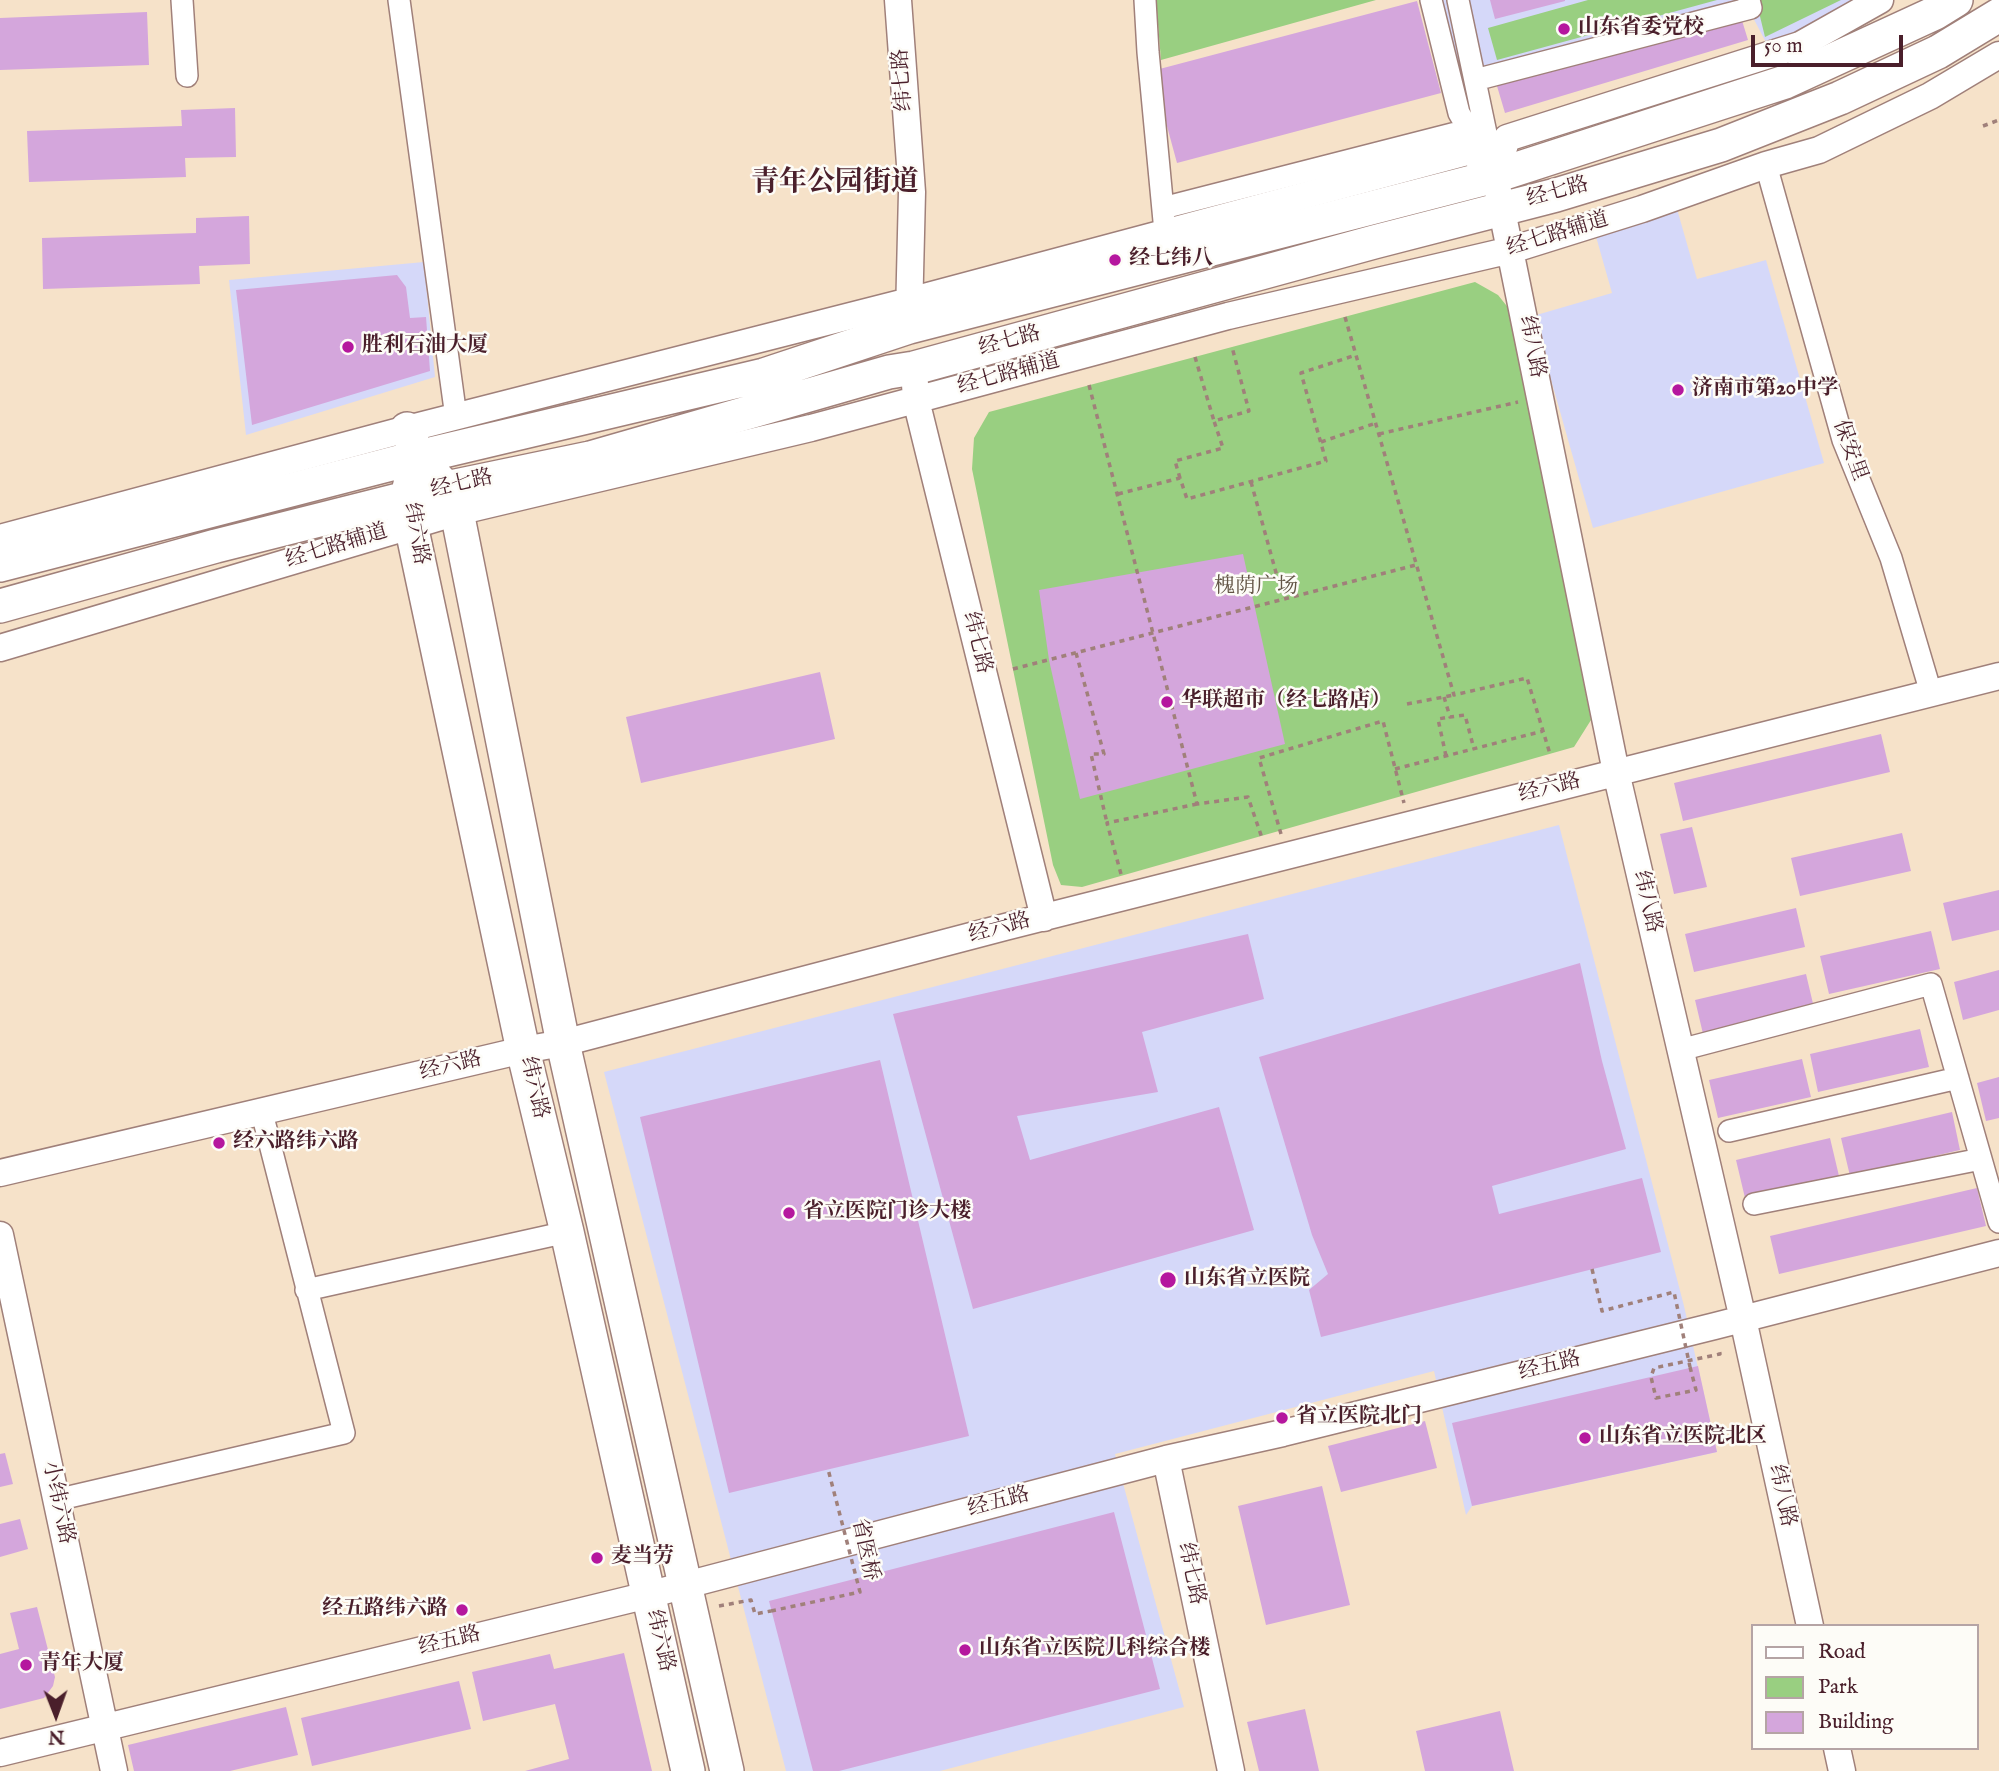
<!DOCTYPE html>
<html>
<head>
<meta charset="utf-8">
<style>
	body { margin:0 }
	#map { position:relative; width:1999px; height:1771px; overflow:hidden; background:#f6e2c9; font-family:"IM FELL English",serif }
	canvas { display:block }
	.legend { position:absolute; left:1751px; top:1624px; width:228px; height:126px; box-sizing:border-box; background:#fdfcf7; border:2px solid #b5a4a5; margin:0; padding:9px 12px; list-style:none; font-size:21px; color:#4a1f2b }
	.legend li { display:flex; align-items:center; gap:14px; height:35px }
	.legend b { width:35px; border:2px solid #b5a4a5 }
	.north { position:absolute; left:21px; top:1680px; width:70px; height:70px; -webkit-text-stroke:5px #fdfcf7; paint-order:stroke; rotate:179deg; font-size:19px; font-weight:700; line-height:28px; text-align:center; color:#4a1f2b }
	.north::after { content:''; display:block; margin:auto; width:24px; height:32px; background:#4a1f2b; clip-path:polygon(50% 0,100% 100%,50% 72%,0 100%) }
	.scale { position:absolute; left:1751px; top:35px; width:152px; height:32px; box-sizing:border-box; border:4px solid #4a1f2b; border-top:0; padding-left:9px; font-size:21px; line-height:24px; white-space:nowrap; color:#4a1f2b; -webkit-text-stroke:5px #fdfcf7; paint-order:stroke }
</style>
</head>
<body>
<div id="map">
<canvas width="1999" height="1771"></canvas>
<ul class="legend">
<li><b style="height:9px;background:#fff"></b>Road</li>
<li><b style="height:19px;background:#99cf81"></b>Park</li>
<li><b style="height:19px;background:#d4a6dc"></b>Building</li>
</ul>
<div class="north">N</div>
<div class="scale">50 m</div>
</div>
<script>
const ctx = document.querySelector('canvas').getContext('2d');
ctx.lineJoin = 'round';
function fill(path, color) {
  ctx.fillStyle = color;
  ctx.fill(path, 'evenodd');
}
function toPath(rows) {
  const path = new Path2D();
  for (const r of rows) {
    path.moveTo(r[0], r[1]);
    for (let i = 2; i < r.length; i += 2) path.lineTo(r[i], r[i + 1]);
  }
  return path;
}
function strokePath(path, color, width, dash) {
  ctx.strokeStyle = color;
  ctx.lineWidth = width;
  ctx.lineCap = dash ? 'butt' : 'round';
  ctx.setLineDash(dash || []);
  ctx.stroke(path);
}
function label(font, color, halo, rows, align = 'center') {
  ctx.font = font + ' "IM FELL English","Noto Serif SC",serif';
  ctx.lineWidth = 5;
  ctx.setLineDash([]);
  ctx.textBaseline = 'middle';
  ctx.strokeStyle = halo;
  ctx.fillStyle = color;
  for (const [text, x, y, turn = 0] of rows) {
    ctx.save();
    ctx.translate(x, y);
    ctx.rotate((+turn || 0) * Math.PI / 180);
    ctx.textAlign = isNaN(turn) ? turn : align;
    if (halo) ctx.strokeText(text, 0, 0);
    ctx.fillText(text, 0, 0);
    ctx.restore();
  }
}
fill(toPath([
	[1437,0,1861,0,1769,48,1749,10,1464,92],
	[1675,202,1697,279,1766,260,1824,463,1593,528,1533,316,1612,293,1593,226],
	[424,262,435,377,246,435,229,280],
	[1559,825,1684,1306,1717,1452,1472,1506,1466,1515,1434,1371,1115,1454,1184,1707,940,1771,786,1771,604,1072]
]), '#d5d8f9');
fill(toPath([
	[1156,0,1376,0,1161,60],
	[1588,0,1717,0,1497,60,1488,28],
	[1756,0,1841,0,1765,37],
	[1475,282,1498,295,1510,310,1591,720,1574,747,1082,887,1061,885,1053,865,972,469,974,438,989,412]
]), '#99cf81');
fill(toPath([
	[1490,0,1565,0,1565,1,1495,19],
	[1417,1,1441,93,1177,163,1152,71],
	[147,12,149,65,0,70,0,18],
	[1740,14,1748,40,1505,113,1497,86],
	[235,108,236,157,185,158,186,177,29,182,27,131,182,126,181,110],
	[249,216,250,264,199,266,200,284,43,289,42,238,196,233,196,218],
	[397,275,406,287,410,318,426,317,430,371,252,425,236,290],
	[1243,554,1285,744,1080,799,1049,660,1039,590],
	[820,672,835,739,641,783,626,717],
	[1881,734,1890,772,1683,821,1674,783],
	[1692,827,1707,887,1674,894,1660,834],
	[1902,833,1911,871,1800,896,1791,858],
	[1999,890,1999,930,1952,941,1943,903],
	[1796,908,1805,947,1694,972,1685,934],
	[1931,931,1940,969,1829,994,1820,956],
	[1248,934,1264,999,1142,1032,1158,1092,1017,1116,1030,1160,1219,1107,1254,1230,973,1309,893,1014],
	[1580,963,1602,1061,1626,1149,1492,1186,1499,1214,1642,1178,1661,1252,1321,1337,1309,1290,1328,1274,1312,1235,1259,1057],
	[1999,970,1999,1010,1963,1020,1954,982],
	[1806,974,1815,1012,1704,1038,1695,1000],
	[1920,1029,1929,1067,1818,1092,1810,1054],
	[1802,1059,1811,1097,1718,1118,1709,1080],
	[880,1060,969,1436,729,1493,640,1117],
	[1999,1077,1999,1118,1986,1121,1977,1083],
	[1952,1112,1960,1150,1850,1176,1841,1138],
	[1830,1138,1839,1176,1745,1198,1736,1160],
	[1977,1188,1986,1226,1779,1274,1770,1236],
	[1698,1366,1717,1452,1472,1506,1452,1423],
	[1425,1421,1437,1468,1341,1492,1328,1446],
	[5,1453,13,1484,0,1487,0,1454],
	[1322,1486,1350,1605,1266,1625,1238,1506],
	[1114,1512,1160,1689,839,1771,813,1771,769,1601],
	[20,1519,28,1549,0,1557,0,1524],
	[37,1607,55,1677,53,1686,44,1698,0,1709,0,1654,19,1649,10,1613],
	[624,1653,652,1771,525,1771,569,1759,555,1704,483,1721,472,1672,550,1654,554,1669],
	[459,1681,471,1729,312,1766,301,1718],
	[286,1707,298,1755,230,1771,134,1771,128,1745],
	[1305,1709,1319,1771,1259,1771,1247,1722],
	[1500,1711,1514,1771,1425,1771,1416,1731]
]), '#d4a6dc');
const minor = toPath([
	[182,0,187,76],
	[399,0,456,417],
	[1145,0,1148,52,1164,221],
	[1431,0,1459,113,1475,141],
	[1458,0,1495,176],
	[1475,80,1751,8,1749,0],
	[1766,165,1843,440,1891,558,1931,693],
	[1163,208,1468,130],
	[1680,1050,1931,984,1999,1222],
	[1729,1131,1958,1078],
	[1754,1204,1981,1159],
	[306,1290,567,1232],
	[56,1500,344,1433,262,1113]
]);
const tertiary = toPath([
	[898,0,912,192,909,316],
	[1498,191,1616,772,1743,1319,1810,1626],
	[915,384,916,400,1044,918],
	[0,538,407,429,909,301,1471,151,1495,176,1507,138,1800,45,1880,0],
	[0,648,457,512,811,428,1228,316,1511,250,1642,209,1766,165,1819,150,1930,96,1999,55],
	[0,1173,523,1050,563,1043,1005,927,1999,676],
	[0,1235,114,1771],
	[1166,1459,1231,1771],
	[1837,1748,1842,1771],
	[0,1753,648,1595,1166,1459,1283,1433,1715,1326,1999,1253]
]);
const primary = toPath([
	[407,429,418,457,446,488,457,512,563,1043,727,1771],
	[412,477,406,499,411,525,523,1050,567,1232,688,1771],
	[0,565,418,457,764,375,909,327,1495,176,1785,82,1935,13,1956,0],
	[0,606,216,546,446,488,590,458,889,372,914,368,1374,242,1556,195,1721,145,1840,98,1938,52,1999,15]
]);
strokePath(minor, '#a0807a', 24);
strokePath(tertiary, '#a0807a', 29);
strokePath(primary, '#a0807a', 36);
strokePath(toPath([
	[1983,126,1999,120],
	[1345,317,1454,695,1527,678,1550,754],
	[1195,357,1214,421],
	[1089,385,1197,804,1248,797,1262,838],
	[1379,434,1518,402],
	[1321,442,1376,423],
	[1180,478,1175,461,1223,448,1214,421,1249,411,1232,347],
	[1251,482,1283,598],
	[1118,494,1180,478,1187,499,1326,461,1301,373,1356,355],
	[1076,653,1104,754,1091,754,1107,823],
	[1013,669,1416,565],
	[1444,697,1450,717,1465,715,1474,749],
	[1407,704,1454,695],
	[1446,756,1438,719,1450,717],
	[1395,769,1543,731],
	[1281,834,1259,758,1383,721,1404,803],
	[1121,874,1107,823,1197,804],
	[1690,1367,1696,1390,1656,1398,1651,1377,1654,1368,1720,1354,1719,1348],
	[719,1606,751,1600,755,1614,771,1611]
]), '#a0807a', 3.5, [5, 5]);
strokePath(minor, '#fff', 21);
strokePath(tertiary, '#fff', 26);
strokePath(primary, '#fff', 33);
strokePath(toPath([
	[1592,1269,1602,1311,1674,1292,1690,1367],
	[771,1611,860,1592,828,1469]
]), '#a0807a', 3.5, [5, 5]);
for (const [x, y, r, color] of [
	[1564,29,7,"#b5179e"],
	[1115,260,7,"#b5179e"],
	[348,347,7,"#b5179e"],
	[1678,390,7,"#b5179e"],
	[1167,702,7,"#b5179e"],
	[219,1143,7,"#b5179e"],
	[789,1213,7,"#b5179e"],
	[1168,1280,9,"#b5179e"],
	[1282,1418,7,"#b5179e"],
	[1585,1438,7,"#b5179e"],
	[597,1558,7,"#b5179e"],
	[462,1610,7,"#b5179e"],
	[965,1650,7,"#b5179e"],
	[26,1665,7,"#b5179e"]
]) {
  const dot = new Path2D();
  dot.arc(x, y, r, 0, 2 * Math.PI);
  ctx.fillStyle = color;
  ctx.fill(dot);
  strokePath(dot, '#fdfcf7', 2.5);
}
label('bold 21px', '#4a1f2b', '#fdfcf7', [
	["山东省委党校",1578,29],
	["经七纬八",1129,260],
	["胜利石油大厦",362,347],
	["济南市第20中学",1692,390],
	["华联超市（经七路店）",1181,702],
	["经六路纬六路",233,1143],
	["省立医院门诊大楼",803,1213],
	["山东省立医院",1184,1280],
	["省立医院北门",1296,1418],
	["山东省立医院北区",1599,1438],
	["麦当劳",611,1558],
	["经五路纬六路",448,1610,"right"],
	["山东省立医院儿科综合楼",979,1650],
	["青年大厦",40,1665]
], 'left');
label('21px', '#4a1f2b', '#fdfcf7', [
	["纬七路",904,80,-94],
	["经七路",1558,193,-15],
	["经七路辅道",1558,235,-17],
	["经七路",1010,342,-15],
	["纬八路",1531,347,79],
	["经七路辅道",1009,375,-15],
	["保安里",1849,451,70],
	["经七路",462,485,-13],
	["纬六路",415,534,80],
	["经七路辅道",337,547,-17],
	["纬七路",976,643,76],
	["经六路",1550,789,-14],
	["纬八路",1646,902,77],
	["经六路",1000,929,-15],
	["经六路",451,1067,-14],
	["纬六路",533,1088,77],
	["经五路",1550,1367,-14],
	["纬八路",1781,1496,78],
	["小纬六路",57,1503,78],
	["经五路",999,1503,-15],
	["省医桥",864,1550,78],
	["纬七路",1190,1574,78],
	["纬六路",659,1641,77],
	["经五路",450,1642,-14]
]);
label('21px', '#625445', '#fdfcf7', [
	["槐荫广场",1256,588]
]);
label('bold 28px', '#4a1f2b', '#fdfcf7', [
	["青年公园街道",835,184]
]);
</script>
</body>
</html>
